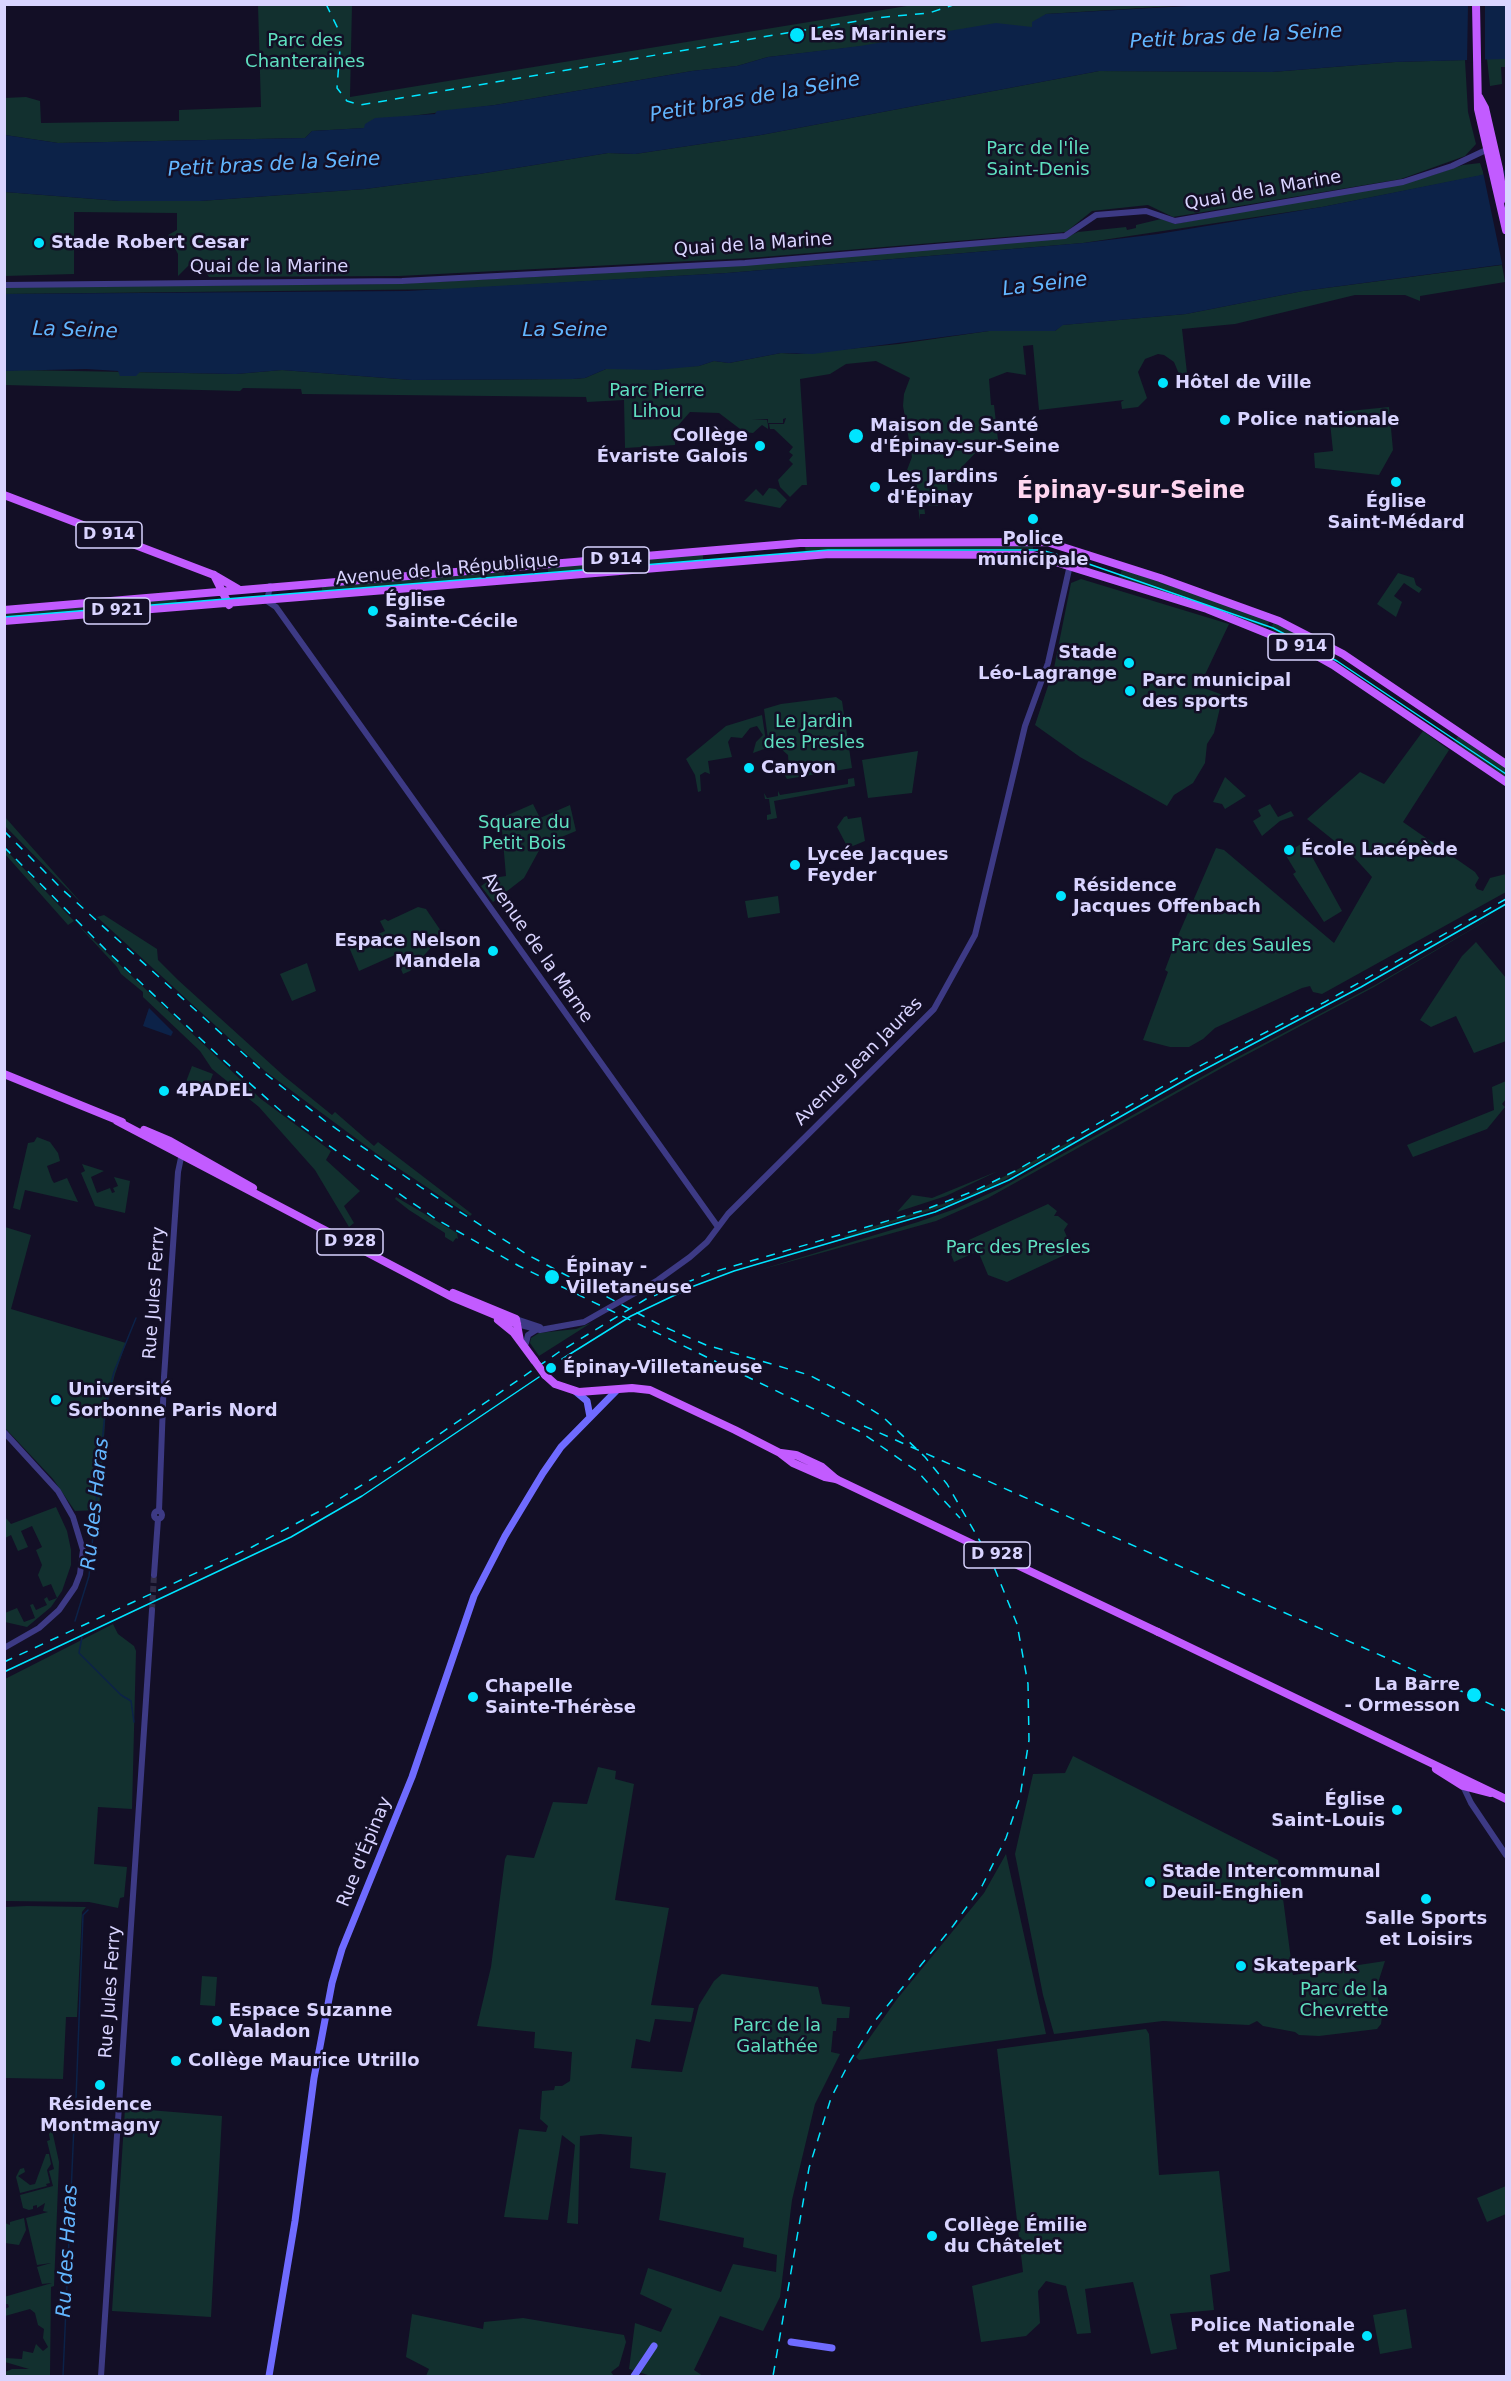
<!DOCTYPE html>
<html>
<head>
<meta charset="utf-8">
<style>
	body { margin:0 }
	#map { position:relative; width:1511px; height:2381px; overflow:hidden; background:#130f26; font-family:"DejaVu Sans",sans-serif }
	canvas { display:block }
	.frame { position:absolute; inset:0; border:6px solid #d9d4ff; pointer-events:none }
</style>
</head>
<body>
<div id="map">
<canvas width="1511" height="2381"></canvas>
<div class="frame"></div>
</div>
<script>
const ctx = document.querySelector('canvas').getContext('2d');
ctx.lineJoin = 'round';
function fill(path, color) {
  ctx.fillStyle = color;
  ctx.fill(path, 'evenodd');
}
function toPath(rows) {
  const path = new Path2D();
  for (const r of rows) {
    if (r.length === 3) {
      path.moveTo(r[0] + r[2], r[1]);
      path.arc(r[0], r[1], r[2], 0, 2 * Math.PI);
      continue;
    }
    path.moveTo(r[0], r[1]);
    for (let i = 2; i < r.length; i += 2) path.lineTo(r[i], r[i + 1]);
  }
  return path;
}
function strokePath(path, color, width, dash) {
  ctx.strokeStyle = color;
  ctx.lineWidth = width;
  ctx.lineCap = dash ? 'butt' : 'round';
  ctx.setLineDash(dash || []);
  ctx.stroke(path);
}
function label(font, color, halo, rows, align = 'center') {
  ctx.font = font + ' "DejaVu Sans",sans-serif';
  ctx.lineWidth = 5;
  ctx.setLineDash([]);
  ctx.textBaseline = 'middle';
  ctx.strokeStyle = halo;
  ctx.fillStyle = color;
  for (const [text, x, y, turn = 0] of rows) {
    ctx.save();
    ctx.translate(x, y);
    ctx.rotate((+turn || 0) * Math.PI / 180);
    ctx.textAlign = isNaN(turn) ? turn : align;
    if (halo) ctx.strokeText(text, 0, 0);
    ctx.fillText(text, 0, 0);
    ctx.restore();
  }
}
fill(toPath([
	[258,5,352,5,350,97,913,5,1191,5,1046,14,1032,27,768,57,737,66,692,71,495,105,373,121,365,128,312,131,305,138,58,143,5,135,4,98,26,97,40,101,41,123,179,121,179,110,261,107],
	[1487,59,1506,59,1506,67,1501,67,1502,84,1490,86],
	[1465,60,1468,112,1476,144,1465,156,1401,179,1173,217,1148,205,1092,211,1066,232,750,258,399,276,209,277,200,264,188,266,178,276,178,254,168,235,177,230,177,213,74,212,74,274,5,276,5,192,120,201,200,201,365,189,479,174,608,153,635,154,761,135,1099,71,1272,72,1395,62],
	[1480,163,1484,175,1322,207,1083,243,727,273,456,289,5,294,5,287,393,284,573,275,1065,238,1078,232,1126,227,1127,230,1136,228,1136,225,1161,219,1175,224,1430,176,1463,165],
	[1502,265,1505,282,1420,296,1420,301,1405,295,1355,295,1235,324,1182,329,1187,373,1179,374,1174,362,1164,355,1158,354,1145,359,1138,372,1147,398,1138,407,1122,409,1121,402,1124,400,1039,410,1033,345,1023,346,1026,375,1007,372,989,379,991,405,994,405,998,440,981,447,960,469,959,481,947,484,948,493,955,496,956,507,953,503,941,505,940,499,946,499,946,493,937,490,931,494,931,500,937,500,938,506,924,505,925,514,920,514,920,520,915,487,907,470,912,457,903,406,904,394,910,378,876,361,846,364,830,374,800,379,807,485,802,485,790,497,780,487,778,480,793,464,789,460,793,455,789,452,793,447,774,429,770,429,769,424,784,424,786,418,783,419,783,423,768,423,768,419,752,420,767,420,768,425,768,429,762,425,753,433,744,432,719,413,690,412,675,429,675,445,625,448,624,400,587,402,586,397,302,394,301,389,243,388,240,391,5,385,4,371,20,370,236,374,282,370,412,380,573,379,585,378,606,369,699,366,714,361,729,363,781,353,797,354,899,344,989,331,1055,331,1062,325,1186,314,1303,291],
	[1389,407,1393,450,1379,475,1315,468,1314,453,1333,451,1329,413],
	[769,488,776,489,787,500,780,508,744,501,756,489,763,496],
	[1033,544,1033,553,806,555,805,546],
	[703,553,703,561,548,574,548,567],
	[1122,569,1270,620,1266,628,1119,578],
	[504,571,505,578,322,594,322,587],
	[1398,573,1414,578,1416,585,1422,589,1419,593,1404,583,1394,596,1402,602,1396,617,1377,604],
	[1081,579,1229,624,1201,683,1204,688,1223,695,1214,733,1207,744,1205,763,1193,783,1174,795,1167,806,1080,757,1035,725,1054,668,1071,583],
	[176,596,177,604,5,618,4,613],
	[1274,622,1330,650,1326,657,1270,629],
	[836,697,842,701,852,768,787,779,784,774,789,771,788,755,780,748,780,738,768,739,764,709,781,704],
	[762,715,767,748,753,753,756,742,763,735,757,726,750,728,742,738,731,737,728,742,732,757,708,761,710,774,705,772,700,775,701,791,698,792,695,775,686,759,726,726],
	[1423,731,1449,750,1403,822,1475,872,1479,878,1475,885,1477,889,1483,891,1490,878,1506,874,1506,892,1322,994,1313,992,1310,986,1302,988,1215,1028,1203,1039,1189,1047,1170,1047,1143,1040,1168,972,1165,970,1177,938,1216,848,1224,850,1334,943,1372,877,1352,855,1307,819,1360,772,1384,784],
	[1459,735,1506,767,1506,778,1453,743],
	[918,751,912,793,868,798,862,760],
	[1225,777,1246,796,1225,809,1222,804,1213,802],
	[854,778,855,786,774,801,777,818,767,820,767,815,771,814,769,799,765,799,764,793,767,798,778,796,778,791,780,795,848,784,848,779],
	[533,804,540,818,570,805,576,831,542,845,524,878,493,902,481,886,493,878,506,876,501,818],
	[1270,804,1278,817,1291,811,1294,816,1280,821,1262,836,1253,821,1261,816,1258,810],
	[847,816,848,819,861,817,865,841,848,848,837,827,844,817],
	[5,817,28,843,85,907,5,826],
	[1304,842,1342,911,1324,922,1293,874,1296,872,1285,854],
	[4,849,5,849,74,921,68,925,5,854],
	[778,896,780,913,748,918,745,901],
	[418,907,426,909,443,934,410,971,403,974,395,955,359,971,349,947,385,931,380,921,385,919,388,921],
	[1503,911,1374,987,1229,1064,988,1198,936,1221,756,1271,918,1222,955,1209,999,1189,1232,1060,1375,985],
	[104,915,157,949,158,960,178,980,284,1076,332,1115,335,1112,374,1146,378,1142,472,1214,470,1216,377,1154,265,1071,97,917],
	[77,924,261,1099,331,1151,326,1160,360,1191,344,1206,354,1223,349,1227,315,1170,259,1107,212,1069,200,1051,143,997,143,992,121,974,117,967],
	[1476,942,1506,978,1506,1041,1474,1053,1456,1016,1431,1027,1420,1020,1462,956],
	[307,963,316,991,292,1001,280,974],
	[192,1066,213,1074,205,1095,184,1087],
	[1506,1081,1506,1099,1502,1104,1505,1107,1487,1129,1413,1157,1407,1145,1494,1110,1492,1087],
	[37,1137,50,1142,58,1153,60,1161,47,1166,52,1180,54,1183,67,1178,78,1202,25,1190,20,1210,13,1208,28,1143,34,1142],
	[1071,1141,1072,1143,997,1184,948,1205,845,1238,844,1236,967,1196],
	[82,1164,104,1171,91,1177,97,1193,110,1188,112,1193,115,1192,113,1188,118,1186,114,1177,130,1181,125,1213,95,1206,81,1173,85,1171],
	[998,1171,946,1196,897,1212,912,1195,932,1198],
	[396,1197,457,1233,458,1239,456,1238,453,1242,445,1237,445,1233,409,1210,395,1199],
	[1048,1204,1057,1211,1054,1216,1058,1216,1068,1224,1064,1230,1073,1251,1007,1282,988,1275,978,1251,954,1262,949,1249],
	[5,1227,31,1235,11,1309,126,1343,115,1374,106,1409,99,1510,75,1511,53,1479,5,1428],
	[591,1323,539,1356,530,1343,531,1338,539,1333,576,1329],
	[56,1507,67,1531,71,1550,71,1565,62,1591,51,1607,27,1627,5,1622,5,1613,17,1608,24,1622,35,1618,30,1605,33,1604,36,1610,47,1605,44,1599,47,1597,49,1601,57,1598,51,1584,43,1587,38,1575,42,1565,36,1550,42,1547,32,1526,21,1531,28,1547,18,1551,11,1535,5,1538,5,1517,11,1524],
	[113,1624,118,1634,134,1646,136,1651,132,1809,98,1807,94,1864,127,1867,124,1897,120,1898,118,1908,89,1902,5,1901,5,1679],
	[1073,1756,1278,1860,1293,1975,1385,1961,1376,1989,1382,2016,1381,2024,1377,2029,1319,2036,1299,2035,1295,2032,1263,2026,1257,2021,1249,2025,1163,2021,1054,2034,1043,1995,1015,1854,1033,1774,1065,1773],
	[598,1767,616,1771,615,1779,634,1784,615,1900,669,1908,651,2005,694,2008,691,2022,655,2019,650,2042,636,2039,631,2068,682,2072,699,2005,714,1981,722,1974,818,1987,822,2004,850,2007,849,2018,837,2018,836,2031,833,2031,831,2052,840,2054,815,2104,792,2200,780,2297,763,2331,720,2316,694,2370,703,2376,651,2376,629,2369,635,2323,661,2332,672,2309,640,2294,648,2268,721,2292,733,2264,776,2272,777,2255,743,2247,744,2238,659,2220,666,2173,630,2168,632,2137,600,2134,580,2136,578,2224,567,2223,575,2145,562,2135,548,2220,504,2217,519,2129,546,2132,548,2126,540,2119,542,2091,554,2090,555,2086,562,2086,570,2081,572,2052,534,2048,535,2032,477,2026,491,1967,505,1859,507,1855,534,1858,553,1802,587,1804],
	[1006,1854,1046,2034,859,2060,856,2057,897,1999,984,1893],
	[27,1906,86,1907,82,1912,77,2017,66,2017,63,2079,5,2078,5,1907],
	[202,1976,217,1977,215,2006,200,2005],
	[1146,2029,1149,2034,1159,2175,1219,2171,1230,2271,1210,2275,1214,2310,1170,2314,1177,2349,1151,2354,1133,2282,1085,2289,1091,2333,1077,2334,1066,2286,1046,2281,1038,2291,1040,2323,1026,2336,981,2342,972,2286,1023,2272,997,2049],
	[125,2108,222,2116,211,2317,112,2311],
	[52,2130,59,2162,54,2286,51,2287,50,2376,5,2376,5,2372,12,2369,29,2369,5,2362,5,2358,22,2359,23,2351,33,2353,36,2344,43,2351,48,2347,43,2338,44,2329,38,2325,35,2313,30,2309,5,2316,5,2309,9,2307,8,2304,5,2304,4,2297,52,2283,42,2284,37,2267,51,2263,37,2265,26,2218,48,2212,43,2211,45,2203,37,2208,37,2205,33,2206,33,2209,29,2210,23,2208,20,2195,53,2186,49,2171,54,2169,47,2141,50,2140,49,2134],
	[46,2154,49,2154,51,2164,47,2170,50,2183,46,2184,47,2186,20,2193,16,2177,20,2169,24,2168,25,2172,18,2176,30,2185,35,2184],
	[1506,2186,1506,2214,1487,2222,1477,2198],
	[24,2218,26,2230,19,2245,5,2243,5,2223,10,2225,10,2222],
	[1406,2309,1412,2348,1380,2354,1373,2315],
	[412,2314,483,2329,484,2322,523,2318,624,2335,626,2342,619,2366,611,2372,614,2376,426,2376,429,2369,406,2357]
]), '#12302f');
fill(toPath([
	[1223,4,1506,5,1506,59,1395,62,1272,72,1099,71,761,135,635,154,608,153,479,174,365,189,200,201,120,201,5,192,5,135,58,143,305,138,312,131,364,128,365,124,375,118,435,114,437,111,495,105,692,71,737,66,768,57,860,46,996,23,1032,27,1032,22,1046,14],
	[1506,170,1506,264,1303,291,1186,314,1063,325,1055,331,989,331,813,354,781,353,729,363,714,361,699,366,657,370,606,369,585,378,573,379,412,380,282,370,236,374,140,372,136,376,120,376,118,371,86,369,5,371,4,294,407,291,727,273,1083,243,1158,234,1322,207],
	[149,1008,173,1032,171,1036,143,1026]
]), '#0c2248');
fill(toPath([
	[1468,5,1485,5,1485,62,1467,63],
	[1503,168,1506,184,1506,267,1503,268,1483,172]
]), '#130f26');
strokePath(toPath([
	[75,1621,89,1576,106,1403,114,1372,136,1318],
	[82,1637,79,1653,121,1695,131,1701,134,1722],
	[76,2099,83,1915,88,1910],
	[63,2376,74,2125]
]), '#0c2248', 1.5);
strokePath(toPath([
	[152,1610,154,1575]
]), '#312d47', 6, [6, 3]);
strokePath(toPath([
	[4,285,402,281,745,263,1065,236,1096,215,1146,211,1175,221,1403,182,1452,166,1486,150],
	[270,586,267,601,276,607,718,1227],
	[516,1319,540,1327],
	[517,1324,540,1330,584,1322,658,1280,690,1257,707,1242,728,1214,934,1009,975,935,1025,726,1048,663,1070,565],
	[526,1343,528,1335,536,1330],
	[4,1432,58,1491,73,1517,83,1550,80,1574,75,1587,59,1610,39,1628,4,1648],
	[159,1511,164,1377,178,1172,182,1153],
	[158,1515,4],
	[154,1575,158,1519],
	[1463,1786,1471,1803,1506,1855],
	[101,2376,152,1610]
]), '#3d3a85', 6);
strokePath(toPath([
	[575,1391,587,1401,590,1417],
	[791,2342,832,2348],
	[269,2376,295,2221,314,2078,332,1983,342,1949,412,1777,474,1596,505,1536,543,1473,561,1447,617,1390],
	[634,2376,654,2346]
]), '#6f6bff', 7);
strokePath(toPath([
	[1476,4,1478,109,1506,230],
	[1479,97,1485,108,1499,169,1503,194,1501,201],
	[4,495,214,575,238,589],
	[214,575,229,605],
	[4,610,800,543,1047,542,1160,578,1279,621,1343,654,1506,764],
	[4,621,829,554,1033,555,1207,609,1301,647,1333,665,1506,782],
	[4,1074,122,1122],
	[117,1121,452,1297,517,1324],
	[144,1130,170,1141,253,1188],
	[453,1293,516,1319,520,1341],
	[498,1320,514,1333,534,1360],
	[545,1375,555,1384,579,1392,632,1388,650,1390,735,1430,780,1453,793,1463,825,1477,836,1479],
	[781,1453,796,1455,822,1467,836,1479],
	[1158,1632,1506,1799],
	[1436,1769,1463,1786,1490,1793]
]), '#c25bff', 8);
strokePath(toPath([
	[4,617,828,550,1041,550,1083,562,1273,628,1337,661,1506,774],
	[562,1359,631,1316,694,1286,734,1271,935,1212,1009,1180,1192,1076,1361,987,1506,904],
	[4,1672,291,1537,362,1496,539,1377]
]), '#00e5ff', 1.5);
strokePath(toPath([
	[326,4,341,35,337,88,347,101,360,105,875,18,929,13,956,4],
	[4,831,64,891,267,1075,325,1121,422,1188,528,1255,662,1326,706,1345,809,1375,850,1396,883,1417,925,1457,947,1484,992,1562,1017,1624,1028,1684,1029,1740,1020,1797,1006,1838,982,1886,953,1926,874,2022,850,2061,831,2098,809,2168,773,2376],
	[4,847,106,950,221,1058,281,1111,328,1145,436,1219,519,1266,859,1431,917,1471,960,1518],
	[864,1426,1506,1711],
	[4,1662,252,1547,318,1512,396,1464,559,1352,646,1299,710,1273,921,1211,974,1191,1015,1171,1190,1071,1325,1002,1506,899]
]), '#00e5ff', 1.5, [9, 8]);
strokePath(toPath([
	[534,1360,545,1375],
	[836,1479,1158,1632]
]), '#c25bff', 8);
for (const [x, y, r, color] of [
	[797,35,8,"#00e5ff"],
	[39,243,6,"#00e5ff"],
	[1163,383,6,"#00e5ff"],
	[1225,420,6,"#00e5ff"],
	[856,436,8,"#00e5ff"],
	[760,446,6,"#00e5ff"],
	[1396,482,6,"#00e5ff"],
	[875,487,6,"#00e5ff"],
	[1033,519,6,"#00e5ff"],
	[373,611,6,"#00e5ff"],
	[1129,663,6,"#00e5ff"],
	[1130,691,6,"#00e5ff"],
	[749,768,6,"#00e5ff"],
	[1289,850,6,"#00e5ff"],
	[795,865,6,"#00e5ff"],
	[1061,896,6,"#00e5ff"],
	[493,951,6,"#00e5ff"],
	[164,1091,6,"#00e5ff"],
	[552,1277,8,"#00e5ff"],
	[551,1368,6,"#00e5ff"],
	[56,1400,6,"#00e5ff"],
	[1474,1695,8,"#00e5ff"],
	[473,1697,6,"#00e5ff"],
	[1397,1810,6,"#00e5ff"],
	[1150,1882,6,"#00e5ff"],
	[1426,1899,6,"#00e5ff"],
	[1241,1966,6,"#00e5ff"],
	[217,2021,6,"#00e5ff"],
	[176,2061,6,"#00e5ff"],
	[100,2085,6,"#00e5ff"],
	[932,2236,6,"#00e5ff"],
	[1367,2336,6,"#00e5ff"]
]) {
  const dot = new Path2D();
  dot.arc(x, y, r, 0, 2 * Math.PI);
  ctx.fillStyle = color;
  ctx.fill(dot);
  strokePath(dot, '#130f26', 2);
}
for (const [x, y, w] of [
	[109,535,66],
	[616,560,66],
	[117,611,66],
	[1301,647,66],
	[350,1242,66],
	[997,1555,66]
]) {
  const box = new Path2D();
  box.roundRect(x - w / 2, y - 13, w, 26, 4.5);
  ctx.fillStyle = '#130f26';
  ctx.fill(box);
  strokePath(box, '#d9d4ff', 1.5);
}
label('bold 16px', '#d9d4ff', null, [
	["D 914",109,535],
	["D 914",616,560],
	["D 921",117,611],
	["D 914",1301,647],
	["D 928",350,1242],
	["D 928",997,1555]
]);
label('bold 18px', '#d9d4ff', '#130f26', [
	["Les Mariniers",810,35],
	["Stade Robert Cesar",51,243],
	["Hôtel de Ville",1175,383],
	["Police nationale",1237,420],
	["Maison de Santé",870,426],
	["d'Épinay-sur-Seine",870,447],
	["Collège",748,436,"right"],
	["Évariste Galois",748,457,"right"],
	["Les Jardins",887,477],
	["d'Épinay",887,498],
	["Église",1396,502,"center"],
	["Saint-Médard",1396,523,"center"],
	["Police",1033,539,"center"],
	["municipale",1033,560,"center"],
	["Église",385,601],
	["Sainte-Cécile",385,622],
	["Stade",1117,653,"right"],
	["Léo-Lagrange",1117,674,"right"],
	["Parc municipal",1142,681],
	["des sports",1142,702],
	["Canyon",761,768],
	["École Lacépède",1301,850],
	["Lycée Jacques",807,855],
	["Feyder",807,876],
	["Résidence",1073,886],
	["Jacques Offenbach",1073,907],
	["Espace Nelson",481,941,"right"],
	["Mandela",481,962,"right"],
	["4PADEL",176,1091],
	["Épinay -",566,1267],
	["Villetaneuse",566,1288],
	["Épinay-Villetaneuse",563,1368],
	["Université",68,1390],
	["Sorbonne Paris Nord",68,1411],
	["La Barre",1460,1685,"right"],
	["- Ormesson",1460,1706,"right"],
	["Chapelle",485,1687],
	["Sainte-Thérèse",485,1708],
	["Église",1385,1800,"right"],
	["Saint-Louis",1385,1821,"right"],
	["Stade Intercommunal",1162,1872],
	["Deuil-Enghien",1162,1893],
	["Salle Sports",1426,1919,"center"],
	["et Loisirs",1426,1940,"center"],
	["Skatepark",1253,1966],
	["Espace Suzanne",229,2011],
	["Valadon",229,2032],
	["Collège Maurice Utrillo",188,2061],
	["Résidence",100,2105,"center"],
	["Montmagny",100,2126,"center"],
	["Collège Émilie",944,2226],
	["du Châtelet",944,2247],
	["Police Nationale",1355,2326,"right"],
	["et Municipale",1355,2347,"right"]
], 'left');
label('18px', '#5fe0c0', '#130f26', [
	["Parc des",305,41],
	["Chanteraines",305,62],
	["Parc de l'Île",1038,149],
	["Saint-Denis",1038,170],
	["Parc Pierre",657,391],
	["Lihou",657,412],
	["Le Jardin",814,722],
	["des Presles",814,743],
	["Square du",524,823],
	["Petit Bois",524,844],
	["Parc des Saules",1241,946],
	["Parc des Presles",1018,1248],
	["Parc de la",1344,1990],
	["Chevrette",1344,2011],
	["Parc de la",777,2026],
	["Galathée",777,2047]
]);
label('18px', '#d9d4ff', '#130f26', [
	["Quai de la Marine",1263,191,-10],
	["Quai de la Marine",753,245,-4],
	["Quai de la Marine",269,267],
	["Avenue de la République",447,570,-5],
	["Avenue de la Marne",537,948,55],
	["Avenue Jean Jaurès",859,1062,-45],
	["Rue Jules Ferry",155,1293,-86],
	["Rue d'Épinay",365,1852,-68],
	["Rue Jules Ferry",111,1992,-86]
]);
label('italic 20px', '#62b6ff', '#130f26', [
	["Petit bras de la Seine",1236,37,-3],
	["Petit bras de la Seine",755,98,-10],
	["Petit bras de la Seine",274,165,-3],
	["La Seine",1045,285,-7],
	["La Seine",75,331,2],
	["La Seine",565,331],
	["Ru des Haras",96,1504,-84],
	["Ru des Haras",68,2251,-87]
]);
label('bold 24px', '#ffd6f0', '#130f26', [
	["Épinay-sur-Seine",1131,492]
]);
</script>
</body>
</html>
